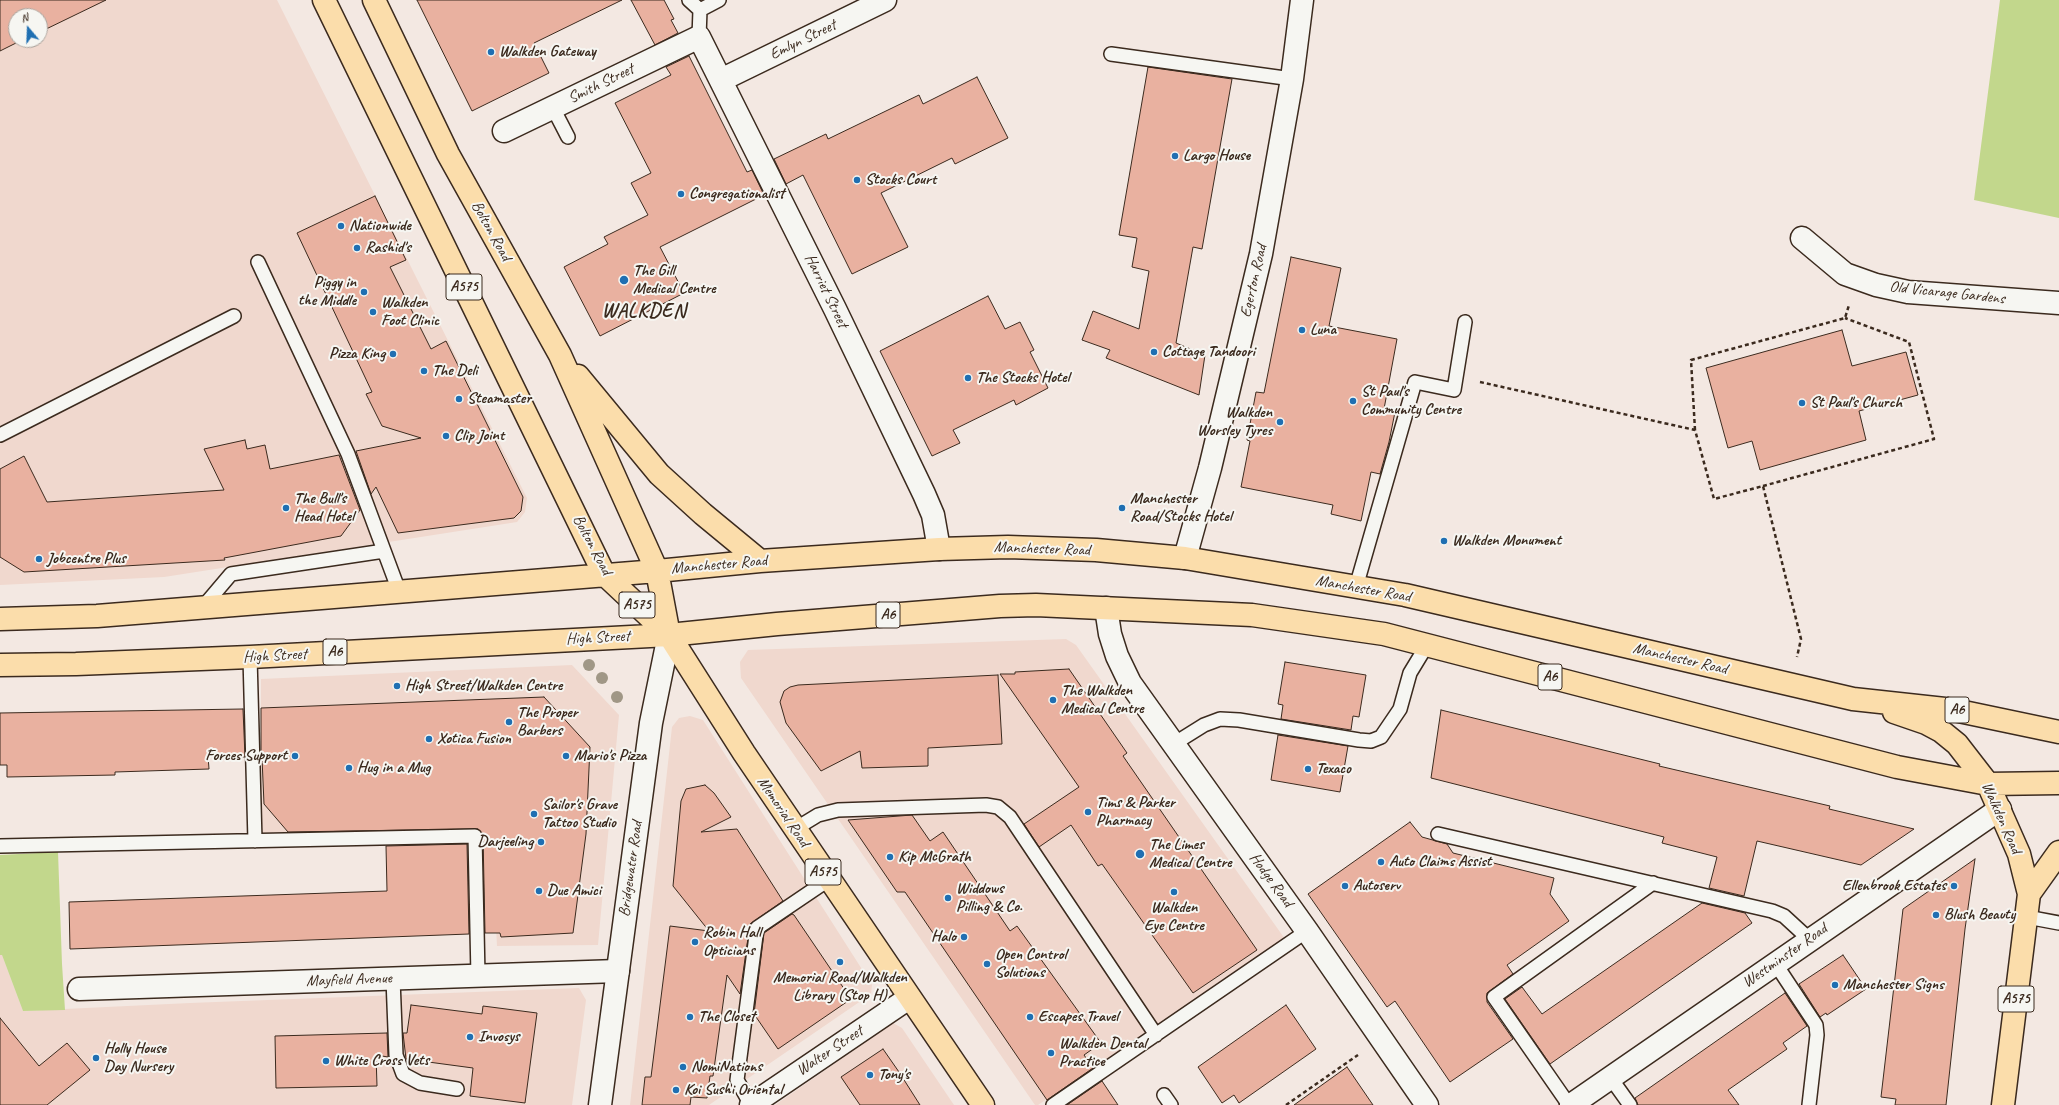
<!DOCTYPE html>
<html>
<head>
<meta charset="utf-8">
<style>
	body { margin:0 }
	#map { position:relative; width:2059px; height:1105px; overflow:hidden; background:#f3e8e2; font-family:Caveat,sans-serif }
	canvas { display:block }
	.north { position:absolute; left:8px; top:8px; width:40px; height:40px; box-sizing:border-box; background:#f6f6f2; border:1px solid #aba49d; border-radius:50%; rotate:341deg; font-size:11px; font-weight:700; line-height:16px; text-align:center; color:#3b2a1e }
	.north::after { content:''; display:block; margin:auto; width:14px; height:18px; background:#1f6fb2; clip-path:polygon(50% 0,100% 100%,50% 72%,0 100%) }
</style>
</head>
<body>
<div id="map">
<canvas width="2059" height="1105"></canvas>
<div class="north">N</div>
</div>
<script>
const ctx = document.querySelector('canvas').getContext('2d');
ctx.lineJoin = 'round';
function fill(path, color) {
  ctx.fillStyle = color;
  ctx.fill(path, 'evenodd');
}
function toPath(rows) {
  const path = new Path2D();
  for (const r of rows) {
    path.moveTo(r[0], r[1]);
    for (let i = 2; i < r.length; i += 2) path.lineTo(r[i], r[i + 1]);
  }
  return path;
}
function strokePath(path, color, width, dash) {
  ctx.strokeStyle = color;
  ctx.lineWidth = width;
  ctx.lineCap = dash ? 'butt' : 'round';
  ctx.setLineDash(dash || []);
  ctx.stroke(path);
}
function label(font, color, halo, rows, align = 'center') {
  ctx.font = font + ' Caveat,sans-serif';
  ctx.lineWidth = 4;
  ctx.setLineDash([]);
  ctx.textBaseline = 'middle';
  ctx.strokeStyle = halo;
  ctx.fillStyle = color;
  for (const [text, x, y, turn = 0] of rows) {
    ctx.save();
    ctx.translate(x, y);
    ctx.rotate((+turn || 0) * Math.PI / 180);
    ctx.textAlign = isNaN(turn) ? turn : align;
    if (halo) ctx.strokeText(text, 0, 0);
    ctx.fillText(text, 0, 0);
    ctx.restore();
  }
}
fill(toPath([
	[0,0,277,0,527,498,525,512,517,522,164,577,0,585],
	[16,16,40,16,40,40,16,40],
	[1066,639,1076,645,1285,939,1038,1105,1035,1105,741,678,740,662,748,650],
	[572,665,619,715,598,945,497,946,491,830,261,837,261,679],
	[690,716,703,720,872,985,871,994,709,1105,630,1105,672,727,679,718],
	[0,955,2,955,23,1011,190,1003,579,988,586,1000,572,1105,0,1105],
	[893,1023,902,1028,954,1105,775,1105]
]), '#f0d8ce');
fill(toPath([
	[2000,0,2059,0,2059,218,1974,200],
	[58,852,62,964,65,1010,23,1011,2,955,0,955,0,855]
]), '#c2d78c');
const building = toPath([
	[0,0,106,0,40,32,40,16,16,16,16,40,22,40,0,51,0,0],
	[417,0,622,0,534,43,549,73,472,111,417,0],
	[631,0,664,0,674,19,671,20,678,33,655,45,631,0],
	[689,56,747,172,752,170,764,195,660,247,684,293,600,336,564,267,608,244,604,237,648,215,631,183,651,173,615,103,671,75,666,67,689,56],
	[1148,67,1232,79,1202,249,1193,247,1176,343,1205,355,1199,395,1106,358,1110,350,1082,340,1093,311,1139,329,1149,271,1132,267,1137,238,1119,235,1148,67],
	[977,77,1008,138,955,164,952,158,881,193,908,247,852,274,803,175,786,184,774,159,826,134,828,139,919,95,923,104,977,77],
	[375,196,406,260,390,267,431,349,446,341,523,497,521,511,514,518,398,533,376,487,371,494,356,451,421,438,382,426,366,394,372,392,297,233,375,196],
	[1291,257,1341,268,1329,326,1397,339,1384,409,1395,412,1389,442,1380,474,1371,472,1361,521,1331,514,1333,505,1241,487,1250,441,1247,440,1256,392,1264,393,1291,257],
	[988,296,1005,329,1020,322,1034,350,1030,352,1048,388,1016,405,1014,400,953,430,960,443,932,456,880,351,988,296],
	[1842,330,1852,366,1906,352,1918,395,1859,411,1866,440,1760,470,1752,441,1728,448,1706,368,1842,330],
	[245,440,247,449,265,445,270,469,339,455,360,510,341,536,224,558,225,560,24,572,0,557,0,469,24,456,47,502,224,490,204,449,245,440],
	[1285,662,1366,675,1359,717,1353,716,1351,730,1281,719,1283,705,1278,704,1285,662],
	[1069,669,1127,753,1123,756,1257,950,1193,993,1102,864,1098,866,1071,825,1039,847,1024,824,1079,787,1000,674,1015,674,1015,672,1069,669],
	[998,675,1002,744,928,748,928,766,862,768,860,751,821,771,786,723,780,702,784,691,790,687,798,685,998,675],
	[544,697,590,747,586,834,573,933,501,937,500,933,485,933,483,836,478,829,288,832,264,804,262,758,261,758,261,708,544,697],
	[243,709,245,757,208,756,209,769,115,772,115,775,7,777,7,765,0,765,0,713,243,709],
	[1441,710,1660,764,1659,766,1830,806,1829,809,1914,829,1861,865,1757,841,1744,896,1709,888,1717,857,1662,843,1664,837,1431,778,1441,710],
	[1278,735,1348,746,1340,792,1271,780,1278,735],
	[705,785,714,793,731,817,701,832,737,829,783,901,750,924,740,994,727,975,713,1076,710,1076,707,1098,691,1097,690,1105,642,1105,645,1077,651,1077,670,926,709,931,673,886,681,801,686,789,705,785],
	[912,815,930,841,943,832,1010,931,1017,926,1101,1043,1084,1055,1093,1068,1047,1100,905,892,897,892,848,820,912,815],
	[1410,822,1422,837,1447,844,1453,853,1554,878,1550,894,1569,921,1507,965,1513,974,1487,993,1487,1002,1513,1039,1450,1082,1395,1001,1387,1007,1308,894,1410,822],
	[467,844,469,934,70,949,69,902,387,891,386,846,467,844],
	[1975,859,1965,929,1946,1105,1895,1105,1896,1099,1881,1097,1903,909,1975,859],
	[1702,903,1745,913,1752,923,1550,1064,1505,999,1522,987,1542,1014,1702,903],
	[792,914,794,915,851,999,778,1049,754,1014,764,933,792,914],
	[1843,955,1866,989,1827,1015,1826,1013,1820,1017,1799,984,1843,955],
	[1785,993,1807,1026,1783,1043,1787,1049,1728,1090,1739,1105,1638,1105,1635,1098,1785,993],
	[411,1005,482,1014,483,1006,537,1013,525,1103,470,1096,473,1068,406,1059,403,1033,407,1033,411,1005],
	[1286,1005,1316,1049,1239,1103,1234,1095,1222,1103,1198,1067,1286,1005],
	[0,1018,39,1066,67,1043,90,1070,47,1105,0,1105,0,1018],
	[387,1033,388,1057,376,1055,377,1086,276,1088,275,1036,387,1033],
	[883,1049,899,1072,920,1105,860,1105,841,1077,883,1049],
	[1347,1067,1373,1105,1294,1105,1347,1067],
	[1102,1081,1118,1105,1067,1105,1102,1081]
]);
fill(building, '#e9b1a0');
strokePath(building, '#3b2a1e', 1);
const lane = toPath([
	[689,0,700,10,719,0],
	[699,37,700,10],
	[1111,54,1292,79],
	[553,108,568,137],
	[258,262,348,454,399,591],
	[0,435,234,316],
	[1356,587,1415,382,1454,390,1465,322],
	[203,607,231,574,384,551],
	[250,657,255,841],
	[1172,745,1204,725,1220,719,1239,720,1359,740,1371,741,1381,737,1400,709,1410,673,1427,645],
	[795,829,818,815,838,810,986,805,998,807,1010,817,1156,1035],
	[1438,834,1772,911,1784,916,1809,939],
	[0,846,475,836,478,976],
	[2027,917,2059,923],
	[1775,963,1816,1025,1817,1035,1809,1105],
	[393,979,396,1055,403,1074,420,1083,457,1089],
	[1610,1077,1630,1105],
	[1164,1095,1171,1105],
	[751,1105,737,1080,757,928,828,880],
	[1053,1105,1307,931],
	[1569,1105,1494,997,1653,883]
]);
const street = toPath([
	[721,80,885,0],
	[504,131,699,37,835,309,924,494,933,515,939,549],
	[1802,238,1845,274,1876,285,1908,292,2059,303],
	[1185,558,1210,468,1261,254,1292,79,1302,0],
	[1106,608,1110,634,1117,656,1130,683,1307,931,1427,1105],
	[79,989,618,971],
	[751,1105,909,998],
	[1571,1105,2000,809]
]);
const secondary = toPath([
	[600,1105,651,723,669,635]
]);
const primary = toPath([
	[324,0,604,574,669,635,744,753,983,1105],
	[374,0,448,154,560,355,657,571,669,635],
	[578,376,659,474,703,514,760,561],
	[0,619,97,616,657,571,760,561,939,549,1008,547,1096,550,1185,558,1405,595,1853,699,1954,710,2059,732],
	[0,665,76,664,250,657,669,635,777,624,1000,606,1036,605,1252,615,1384,634,1897,767,1988,784,2059,783],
	[1894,712,1926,723,1941,731,1957,744,1988,784,2019,854,2029,894,2003,1105],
	[2029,894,2059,852]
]);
strokePath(lane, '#3b2a1e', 16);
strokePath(street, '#3b2a1e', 25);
strokePath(secondary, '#3b2a1e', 25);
strokePath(primary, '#3b2a1e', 25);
strokePath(toPath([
	[1480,382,1695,430,1714,499,1763,486,1801,639,1797,657],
	[1695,430,1691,360,1845,318,1849,305],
	[1763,486,1934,439,1909,342,1845,318],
	[1286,1105,1358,1055]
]), '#3b2a1e', 2.5, [4, 3]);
strokePath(lane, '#f6f6f2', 13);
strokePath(street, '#f6f6f2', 22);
strokePath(secondary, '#f6f6f2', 22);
strokePath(primary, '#fbddab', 22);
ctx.fillStyle = '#a09786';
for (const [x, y] of [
	[589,665],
	[602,678],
	[617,697]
]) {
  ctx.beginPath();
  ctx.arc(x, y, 6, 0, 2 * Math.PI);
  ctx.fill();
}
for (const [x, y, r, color] of [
	[491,52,4,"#1f6fb2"],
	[1175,156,4,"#1f6fb2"],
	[857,180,4,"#1f6fb2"],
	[681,194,4,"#1f6fb2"],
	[341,226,4,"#1f6fb2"],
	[357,248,4,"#1f6fb2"],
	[624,280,5,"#1f6fb2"],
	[364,292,4,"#1f6fb2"],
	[373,312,4,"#1f6fb2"],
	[1302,330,4,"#1f6fb2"],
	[1154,352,4,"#1f6fb2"],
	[393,354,4,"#1f6fb2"],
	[424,371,4,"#1f6fb2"],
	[968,378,4,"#1f6fb2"],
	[459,399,4,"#1f6fb2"],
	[1353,401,4,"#1f6fb2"],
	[1802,403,4,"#1f6fb2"],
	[1280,422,4,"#1f6fb2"],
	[446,436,4,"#1f6fb2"],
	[286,508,4,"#1f6fb2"],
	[1122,508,4,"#1f6fb2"],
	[1444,541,4,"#1f6fb2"],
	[39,559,4,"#1f6fb2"],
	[397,686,4,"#1f6fb2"],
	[1053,700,4,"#1f6fb2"],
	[509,722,4,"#1f6fb2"],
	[429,739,4,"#1f6fb2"],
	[295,756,4,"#1f6fb2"],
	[566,756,4,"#1f6fb2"],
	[349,768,4,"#1f6fb2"],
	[1308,769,4,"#1f6fb2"],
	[1088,812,4,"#1f6fb2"],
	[534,814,4,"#1f6fb2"],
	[541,842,4,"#1f6fb2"],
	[1140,854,5,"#1f6fb2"],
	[890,857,4,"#1f6fb2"],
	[1381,862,4,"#1f6fb2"],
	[1345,886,4,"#1f6fb2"],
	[1954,886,4,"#1f6fb2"],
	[539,891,4,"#1f6fb2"],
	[1174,892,4,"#1f6fb2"],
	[948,898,4,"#1f6fb2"],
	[1936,915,4,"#1f6fb2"],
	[964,937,4,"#1f6fb2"],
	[695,942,4,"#1f6fb2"],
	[840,962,4,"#1f6fb2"],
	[987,964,4,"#1f6fb2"],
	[1835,985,4,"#1f6fb2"],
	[690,1017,4,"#1f6fb2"],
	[1030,1017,4,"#1f6fb2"],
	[470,1037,4,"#1f6fb2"],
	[1051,1053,4,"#1f6fb2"],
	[96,1058,4,"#1f6fb2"],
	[326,1061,4,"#1f6fb2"],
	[683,1067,4,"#1f6fb2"],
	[870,1075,4,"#1f6fb2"],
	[676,1090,4,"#1f6fb2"]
]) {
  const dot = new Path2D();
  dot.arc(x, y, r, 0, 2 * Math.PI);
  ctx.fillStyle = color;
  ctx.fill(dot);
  strokePath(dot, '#f6f6f2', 1.5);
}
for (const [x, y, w] of [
	[464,287,36],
	[637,605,36],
	[888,615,24],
	[335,652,24],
	[1550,677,24],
	[1957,710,24],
	[823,872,36],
	[2016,999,36]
]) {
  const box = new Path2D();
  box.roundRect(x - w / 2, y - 13, w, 26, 3);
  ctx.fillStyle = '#f6f6f2';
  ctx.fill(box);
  strokePath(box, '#3b2a1e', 1);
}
label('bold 15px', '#3b2a1e', null, [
	["A575",464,287],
	["A575",637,605],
	["A6",888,615],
	["A6",335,652],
	["A6",1550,677],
	["A6",1957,710],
	["A575",823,872],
	["A575",2016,999]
]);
label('16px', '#3b2a1e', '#f6f6f2', [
	["Emlyn Street",803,40,-26],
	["Smith Street",601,84,-26],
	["Bolton Road",491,231,61],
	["Egerton Road",1254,281,-77],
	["Harriet Street",826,291,64],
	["Old Vicarage Gardens",1947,293,6],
	["Bolton Road",592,545,62],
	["Manchester Road",1042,549,2],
	["Manchester Road",719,565,-5],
	["Manchester Road",1363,589,10],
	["High Street",598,638,-3],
	["High Street",275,656,-3],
	["Manchester Road",1680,659,13],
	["Memorial Road",783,812,56],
	["Walkden Road",2001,818,66],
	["Bridgewater Road",631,869,-82],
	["Hodge Road",1271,880,54],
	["Westminster Road",1785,956,-35],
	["Mayfield Avenue",349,980,-2],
	["Walter Street",830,1051,-34]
]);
label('bold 16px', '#3b2a1e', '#f6f6f2', [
	["Walkden Gateway",499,52],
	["Largo House",1183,156],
	["Stocks Court",865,180],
	["Congregationalist",689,194],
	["Nationwide",349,226],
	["Rashid's",365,248],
	["The Gill",633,271],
	["Medical Centre",633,289],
	["Piggy in",356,283,"right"],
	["the Middle",356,301,"right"],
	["Walkden",381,303],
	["Foot Clinic",381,321],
	["Luna",1310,330],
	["Cottage Tandoori",1162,352],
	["Pizza King",385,354,"right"],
	["The Deli",432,371],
	["The Stocks Hotel",976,378],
	["St Paul's",1361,392],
	["Community Centre",1361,410],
	["Steamaster",467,399],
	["St Paul's Church",1810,403],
	["Walkden",1272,413,"right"],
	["Worsley Tyres",1272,431,"right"],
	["Clip Joint",454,436],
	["The Bull's",294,499],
	["Head Hotel",294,517],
	["Manchester",1130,499],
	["Road/Stocks Hotel",1130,517],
	["Walkden Monument",1452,541],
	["Jobcentre Plus",47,559],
	["High Street/Walkden Centre",405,686],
	["The Walkden",1061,691],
	["Medical Centre",1061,709],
	["The Proper",517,713],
	["Barbers",517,731],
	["Xotica Fusion",437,739],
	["Forces Support",287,756,"right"],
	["Mario's Pizza",574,756],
	["Hug in a Mug",357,768],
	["Texaco",1316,769],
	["Tims & Parker",1096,803],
	["Pharmacy",1096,821],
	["Sailor's Grave",542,805],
	["Tattoo Studio",542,823],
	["Darjeeling",533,842,"right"],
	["The Limes",1149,845],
	["Medical Centre",1149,863],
	["Kip McGrath",898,857],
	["Auto Claims Assist",1389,862],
	["Autoserv",1353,886],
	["Ellenbrook Estates",1946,886,"right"],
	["Widdows",956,889],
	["Pilling & Co.",956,907],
	["Due Amici",547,891],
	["Walkden",1174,908,"center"],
	["Eye Centre",1174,926,"center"],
	["Blush Beauty",1944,915],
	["Robin Hall",703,933],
	["Opticians",703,951],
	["Halo",956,937,"right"],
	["Open Control",995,955],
	["Solutions",995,973],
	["Memorial Road/Walkden",840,978,"center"],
	["Library (Stop H)",840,996,"center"],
	["Manchester Signs",1843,985],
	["The Closet",698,1017],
	["Escapes Travel",1038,1017],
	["Invosys",478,1037],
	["Walkden Dental",1059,1044],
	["Practice",1059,1062],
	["Holly House",104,1049],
	["Day Nursery",104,1067],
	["White Cross Vets",334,1061],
	["NomiNations",691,1067],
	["Tony's",878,1075],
	["Koi Sushi Oriental",684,1090]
], 'left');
ctx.letterSpacing = '1px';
label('bold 20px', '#3b2a1e', '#f6f6f2', [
	["WALKDEN",644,312]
]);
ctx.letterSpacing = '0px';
</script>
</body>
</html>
